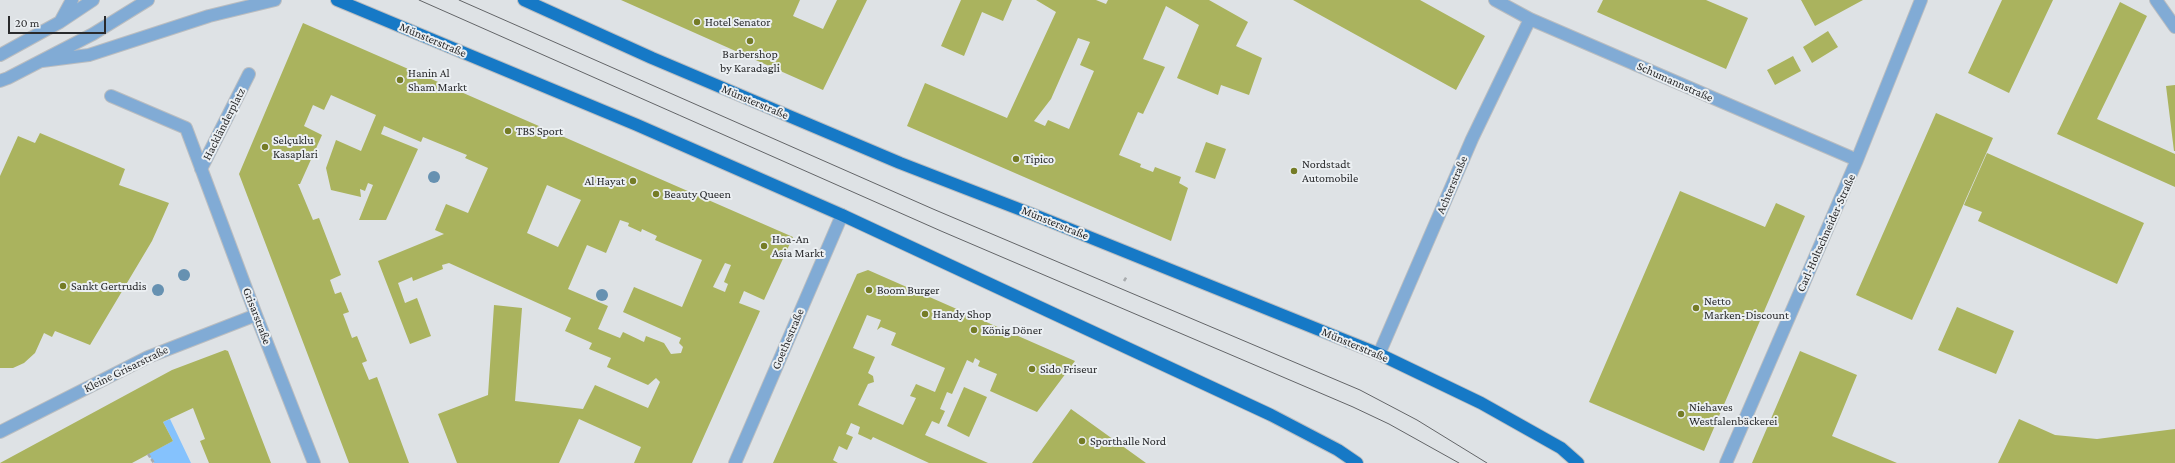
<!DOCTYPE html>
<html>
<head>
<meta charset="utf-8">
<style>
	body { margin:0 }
	#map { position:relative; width:2175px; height:463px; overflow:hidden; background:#dee2e5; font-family:"Crimson Pro",serif }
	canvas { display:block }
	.scale { position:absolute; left:8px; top:16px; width:98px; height:18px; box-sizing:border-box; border:2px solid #292a2c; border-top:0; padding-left:5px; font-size:12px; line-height:14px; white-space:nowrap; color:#292a2c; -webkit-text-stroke:3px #ebeff2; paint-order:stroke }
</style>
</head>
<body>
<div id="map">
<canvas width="2175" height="463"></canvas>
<div class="scale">20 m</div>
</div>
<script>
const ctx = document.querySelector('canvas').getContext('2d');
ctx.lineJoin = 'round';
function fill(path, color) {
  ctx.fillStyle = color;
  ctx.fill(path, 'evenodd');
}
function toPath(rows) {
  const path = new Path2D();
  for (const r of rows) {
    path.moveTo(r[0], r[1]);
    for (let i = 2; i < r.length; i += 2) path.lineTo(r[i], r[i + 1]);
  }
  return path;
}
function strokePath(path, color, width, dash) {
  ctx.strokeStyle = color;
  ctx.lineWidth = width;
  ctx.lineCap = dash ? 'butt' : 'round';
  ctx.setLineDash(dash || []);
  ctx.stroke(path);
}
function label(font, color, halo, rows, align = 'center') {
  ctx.font = font + ' "Crimson Pro",serif';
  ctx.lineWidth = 4;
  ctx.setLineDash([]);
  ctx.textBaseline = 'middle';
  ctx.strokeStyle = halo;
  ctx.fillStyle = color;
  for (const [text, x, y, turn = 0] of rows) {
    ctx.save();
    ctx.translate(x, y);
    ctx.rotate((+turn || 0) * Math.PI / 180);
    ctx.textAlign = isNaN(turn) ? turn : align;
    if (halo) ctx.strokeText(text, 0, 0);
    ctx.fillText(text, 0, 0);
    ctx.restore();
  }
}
fill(toPath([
	[170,419,191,463,154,463,148,454,173,441,163,422]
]), '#85c2fd');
fill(toPath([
	[621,0,800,0,793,16,823,29,837,0,867,0,823,90],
	[961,0,1012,0,1003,21,982,12,964,56,941,46],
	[1036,0,1096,0,1106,4,1108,0,1209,0,1248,22,1236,46,1262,58,1249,95,1221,85,1218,95,1177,78,1199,25,1166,6,1143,59,1165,67,1143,114,1138,112,1119,155,1141,164,1140,167,1153,172,1155,167,1181,177,1179,183,1188,188,1171,241,907,126,925,83,1007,118,1056,12],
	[1078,38,1090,42,1080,65,1094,71,1069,129,1048,120,1045,126,1034,121,1051,99],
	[1293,0,1420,0,1485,36,1456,90],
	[1603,0,1706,0,1748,18,1726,69,1597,12],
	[1801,0,1863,0,1815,26],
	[2002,0,2053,0,2009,93,1968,73],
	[2120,2,2147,16,2097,119,2175,154,2175,187,2057,134],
	[303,23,793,237,764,300,744,291,739,303,760,311,692,463,634,463,641,447,579,419,559,463,457,463,438,414,488,395,494,305,522,308,515,401,583,409,595,385,648,408,660,382,656,378,648,385,607,367,611,358,589,349,592,343,565,331,571,318,449,263,442,265,443,269,413,281,412,277,398,283,405,303,417,298,431,336,410,344,378,261,444,234,435,230,446,204,468,213,488,168,465,158,467,155,423,137,421,142,384,126,381,134,418,149,386,220,359,220,373,185,368,183,365,191,360,189,361,197,331,190,326,168,336,140,361,151,376,115,331,95,324,110,313,105,304,126,322,135,300,184,298,184,313,220,319,218,341,275,330,280,335,294,341,292,349,312,343,314,352,338,357,336,367,361,362,363,369,380,377,377,409,463,349,463,239,174],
	[547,185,581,200,558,247,527,233],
	[620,220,629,223,628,226,641,232,642,229,657,236,655,240,702,260,682,307,634,287,623,312,681,338,679,343,683,347,681,353,671,354,664,343,646,336,644,342,623,332,620,338,598,329,608,306,568,289,587,245,606,253],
	[725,263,731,265,724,282,728,284,725,292,713,287],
	[1828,31,1838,47,1812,63,1803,47],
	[1793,56,1801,71,1775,85,1767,70],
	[2175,85,2175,151,2174,151,2166,86],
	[1936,113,1993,138,1912,320,1856,295],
	[40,133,125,169,119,185,169,203,152,241,90,345,55,331,52,337,44,333,35,353,24,363,13,368,0,368,0,176,18,136,35,143],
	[1206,142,1226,149,1215,179,1195,172],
	[1987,153,2144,223,2117,284,1978,221,1982,212,1964,205],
	[1680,191,1765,227,1776,203,1805,216,1704,451,1589,402],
	[868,270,1075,361,1037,412,990,391,997,374,978,366,980,361,975,358,973,363,967,360,952,394,947,392,940,409,945,411,939,424,932,421,925,435,988,463,929,463,873,437,871,440,858,434,860,427,851,423,846,434,853,437,847,450,839,446,833,460,838,463,773,463,857,274],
	[867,315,881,320,877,330,881,327,896,333,891,345,945,368,935,392,916,384,910,396,916,398,903,425,858,405,868,384,874,382,873,376,868,373,875,357,853,348],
	[1957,307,2014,331,1996,374,1938,350],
	[225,350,228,351,271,463,209,463,200,441,205,439,193,408,163,422,173,441,132,463,0,463,172,370],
	[1800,351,1857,375,1832,436,1897,463,1752,463],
	[964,387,987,397,969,437,947,426],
	[1071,409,1085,419,1146,463,1032,463],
	[2019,419,2055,435,2097,439,2175,429,2175,463,1998,463]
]), '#aab35e');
const service = toPath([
	[2156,0,2175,27]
]);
const minor = toPath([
	[1495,0,1530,19,1857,160],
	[60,22,72,0],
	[0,55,60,22,93,0],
	[42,61,89,55,209,16,275,0],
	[0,81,8,78,93,34,148,0],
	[111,96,186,128,256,315,314,463],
	[201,169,249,74],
	[1379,354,1472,139,1530,19],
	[0,432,148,357,256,315],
	[735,463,842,215],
	[1726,463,1857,160,1921,0]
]);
const primary = toPath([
	[337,0,637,125,842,215,1271,415,1338,450,1357,463],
	[524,0,652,58,900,163,1037,216,1379,354,1481,403,1561,448,1578,463]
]);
strokePath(service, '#babdc0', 14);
strokePath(minor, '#babdc0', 14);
strokePath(primary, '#babdc0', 14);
strokePath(toPath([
	[1124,281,1127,276],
	[148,454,154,463]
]), '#a8abad', 2.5, [4, 2]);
strokePath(service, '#81abd5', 12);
strokePath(minor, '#81abd5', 12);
strokePath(primary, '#1679c6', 12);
strokePath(toPath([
	[419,0,941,231,1353,407,1389,424,1459,463],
	[459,0,933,209,1360,390,1417,420,1487,463]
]), '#636568', 1);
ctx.fillStyle = '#6691b1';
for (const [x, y] of [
	[434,177],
	[184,275],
	[158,290],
	[602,295]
]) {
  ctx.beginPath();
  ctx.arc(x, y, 6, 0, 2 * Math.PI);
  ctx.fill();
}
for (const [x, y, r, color] of [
	[697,22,4,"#757c26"],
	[750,41,4,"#757c26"],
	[400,80,4,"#757c26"],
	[508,131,4,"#757c26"],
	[265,147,4,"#757c26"],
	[1016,159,4,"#757c26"],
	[1294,171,4,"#757c26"],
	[633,181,4,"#757c26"],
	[656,194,4,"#757c26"],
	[764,246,4,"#757c26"],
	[63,286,4,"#757c26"],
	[869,290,4,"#757c26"],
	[1696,308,4,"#757c26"],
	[925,314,4,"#757c26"],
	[974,330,4,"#757c26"],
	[1032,369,4,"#757c26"],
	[1681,414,4,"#757c26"],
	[1082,441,4,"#757c26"]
]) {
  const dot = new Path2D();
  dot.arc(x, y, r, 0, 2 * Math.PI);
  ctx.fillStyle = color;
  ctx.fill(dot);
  strokePath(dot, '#ebeff2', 1.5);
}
label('12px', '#292a2c', '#ebeff2', [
	["Hotel Senator",705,22],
	["Barbershop",750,54,"center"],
	["by Karadagli",750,68,"center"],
	["Hanin Al",408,73],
	["Sham Markt",408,87],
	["TBS Sport",516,131],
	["Selçuklu",273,140],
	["Kasaplari",273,154],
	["Tipico",1024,159],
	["Nordstadt",1302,164],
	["Automobile",1302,178],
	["Al Hayat",625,181,"right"],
	["Beauty Queen",664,194],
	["Hoa-An",772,239],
	["Asia Markt",772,253],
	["Sankt Gertrudis",71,286],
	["Boom Burger",877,290],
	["Netto",1704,301],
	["Marken-Discount",1704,315],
	["Handy Shop",933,314],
	["König Döner",982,330],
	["Sido Friseur",1040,369],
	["Niehaves",1689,407],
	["Westfalenbäckerei",1689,421],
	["Sporthalle Nord",1090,441]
], 'left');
label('12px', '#292a2c', '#ebeff2', [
	["Münsterstraße",433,40,23],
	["Schumannstraße",1675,82,24],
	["Münsterstraße",755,102,23],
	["Hackländerplatz",224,124,-63],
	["Achterstraße",1452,185,-67],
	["Münsterstraße",1055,223,22],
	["Carl-Holtschneider-Straße",1826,233,-66],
	["Grisarstraße",257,316,69],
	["Goethestraße",788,339,-67],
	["Münsterstraße",1355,345,23],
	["Kleine Grisarstraße",126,369,-26]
]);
</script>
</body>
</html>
